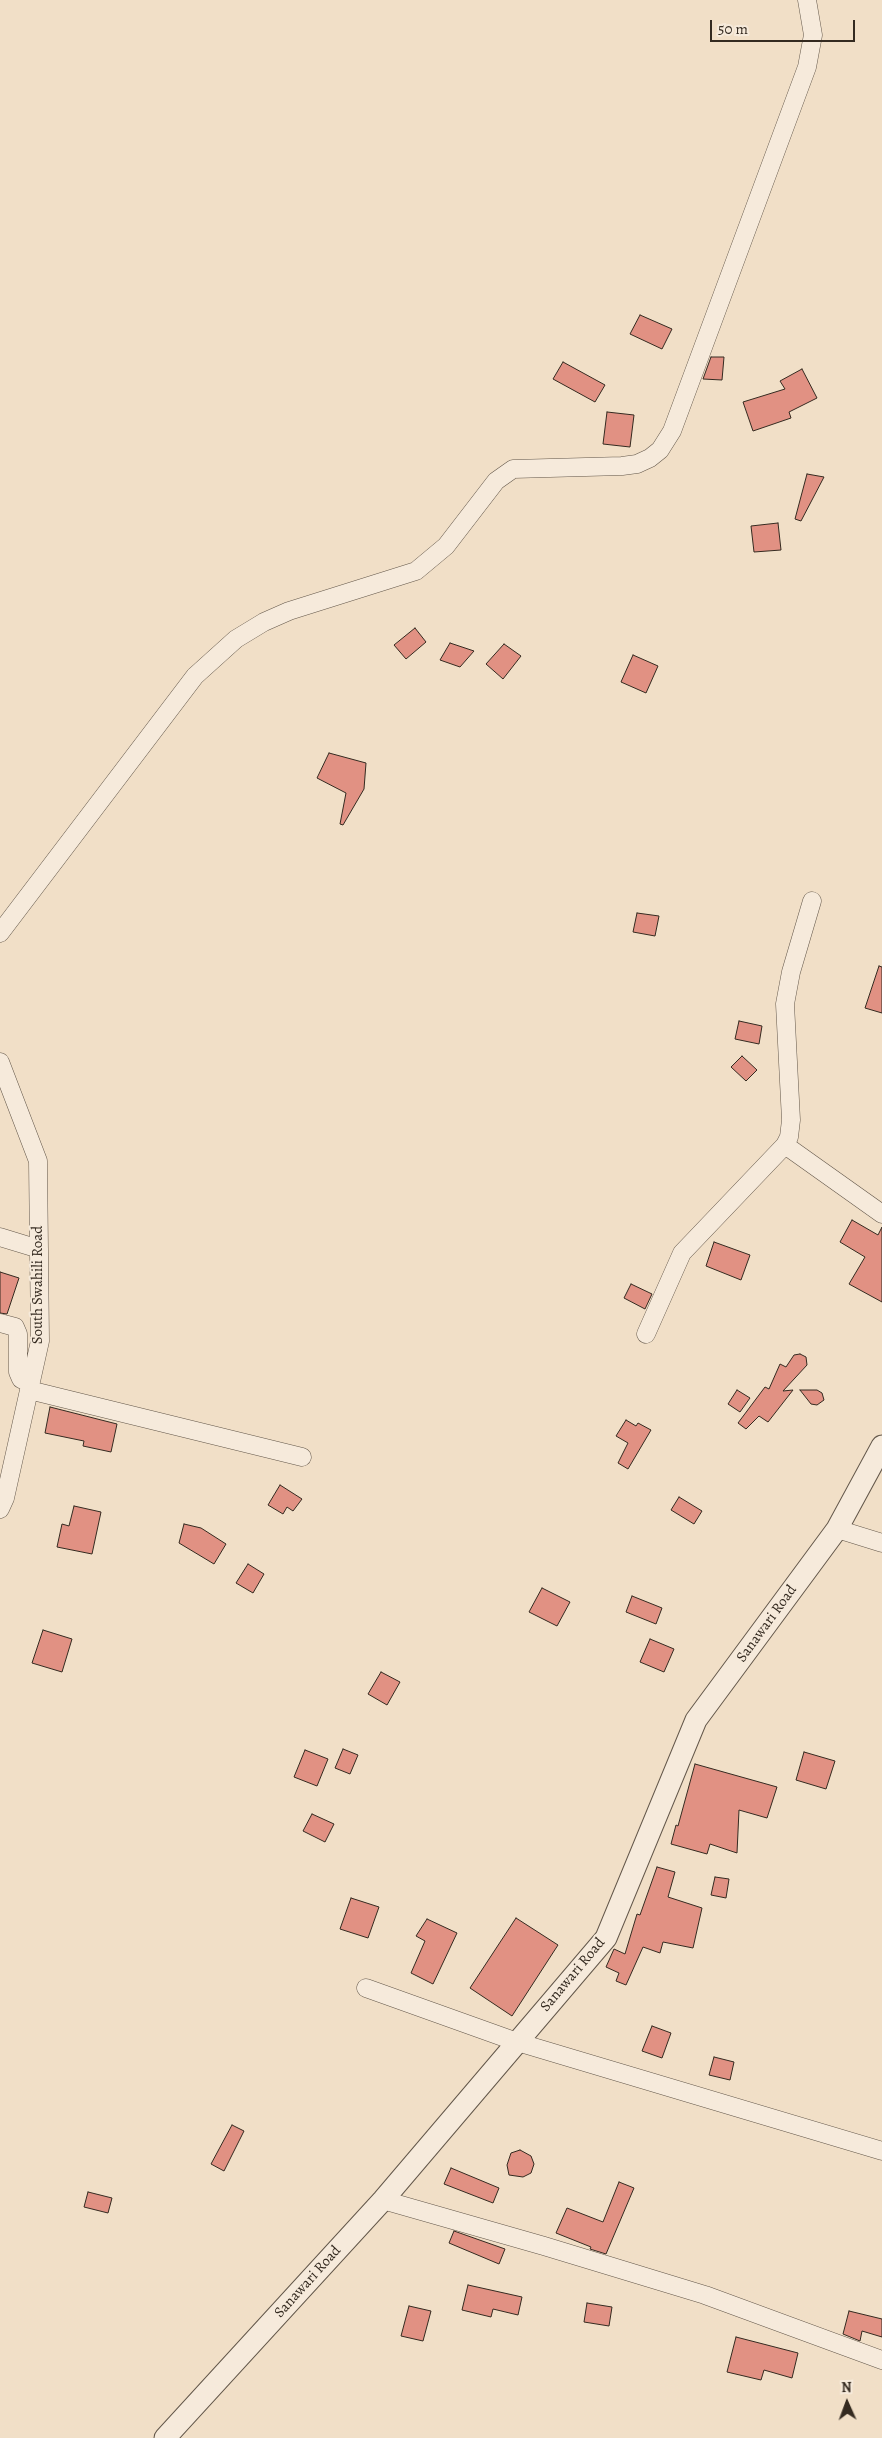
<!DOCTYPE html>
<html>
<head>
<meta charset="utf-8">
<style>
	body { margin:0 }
	#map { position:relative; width:882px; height:2438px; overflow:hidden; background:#f1dfc7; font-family:Alegreya,serif }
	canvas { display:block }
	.north { position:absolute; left:822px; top:2378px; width:50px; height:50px; -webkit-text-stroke:4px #f6eadb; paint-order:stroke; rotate:358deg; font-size:14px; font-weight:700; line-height:20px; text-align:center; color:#342a20 }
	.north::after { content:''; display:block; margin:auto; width:18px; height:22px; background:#342a20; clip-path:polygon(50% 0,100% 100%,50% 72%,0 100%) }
	.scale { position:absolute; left:710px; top:20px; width:145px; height:22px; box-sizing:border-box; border:2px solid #342a20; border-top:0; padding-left:6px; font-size:15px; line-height:18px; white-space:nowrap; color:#342a20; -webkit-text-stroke:4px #f6eadb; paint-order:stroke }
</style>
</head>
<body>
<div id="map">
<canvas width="882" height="2438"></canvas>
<div class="north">N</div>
<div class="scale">50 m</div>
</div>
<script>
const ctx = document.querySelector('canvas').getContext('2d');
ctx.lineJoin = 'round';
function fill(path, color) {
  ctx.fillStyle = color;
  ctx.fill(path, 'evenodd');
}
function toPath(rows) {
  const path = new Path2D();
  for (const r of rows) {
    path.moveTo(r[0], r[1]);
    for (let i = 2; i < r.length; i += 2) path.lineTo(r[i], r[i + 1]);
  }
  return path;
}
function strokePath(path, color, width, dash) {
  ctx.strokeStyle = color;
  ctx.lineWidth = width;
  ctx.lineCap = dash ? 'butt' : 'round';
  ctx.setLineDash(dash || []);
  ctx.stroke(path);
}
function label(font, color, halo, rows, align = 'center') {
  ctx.font = font + ' Alegreya,serif';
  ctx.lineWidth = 4;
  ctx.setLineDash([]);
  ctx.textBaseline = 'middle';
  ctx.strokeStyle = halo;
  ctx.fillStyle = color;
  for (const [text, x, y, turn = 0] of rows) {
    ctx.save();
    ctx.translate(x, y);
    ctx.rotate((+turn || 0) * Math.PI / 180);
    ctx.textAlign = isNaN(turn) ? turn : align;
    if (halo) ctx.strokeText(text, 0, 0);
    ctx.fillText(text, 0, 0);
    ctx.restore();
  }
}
const building = toPath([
	[640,315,672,329,662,349,630,334,640,315],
	[711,357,724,357,722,380,703,379,711,357],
	[563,362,605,385,595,402,553,379,563,362],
	[802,369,817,398,789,412,791,418,753,431,743,402,785,389,780,381,802,369],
	[607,412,634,415,630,447,603,444,607,412],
	[807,474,824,477,801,521,795,519,807,474],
	[778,523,781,550,754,552,751,526,778,523],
	[415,628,426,642,406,659,394,645,415,628],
	[450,643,474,651,460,667,440,660,450,643],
	[504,644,521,656,503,679,486,664,504,644],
	[633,655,658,666,646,693,621,682,633,655],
	[329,753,366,763,364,789,343,825,340,824,346,793,317,778,329,753],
	[637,913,659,916,655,936,633,932,637,913],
	[879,966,882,967,882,1013,865,1008,879,966],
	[739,1021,762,1026,759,1044,735,1039,739,1021],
	[742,1056,757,1070,746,1081,731,1067,742,1056],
	[852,1220,878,1235,882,1227,882,1302,849,1284,865,1257,840,1242,852,1220],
	[714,1242,750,1255,741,1280,706,1266,714,1242],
	[0,1272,19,1278,7,1314,0,1313,0,1272],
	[631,1284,652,1294,645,1309,624,1298,631,1284],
	[800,1354,806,1357,807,1365,783,1391,793,1390,768,1422,759,1416,746,1429,738,1423,765,1387,769,1389,780,1364,786,1367,794,1355,800,1354],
	[737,1390,750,1398,740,1412,728,1404,737,1390],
	[800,1390,817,1390,822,1393,824,1400,817,1405,811,1404,800,1390],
	[50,1407,117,1424,111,1452,83,1446,84,1441,45,1433,50,1407],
	[626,1420,636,1426,638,1423,651,1430,628,1469,618,1463,628,1443,616,1436,626,1420],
	[280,1485,302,1499,293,1511,287,1507,283,1514,268,1505,280,1485],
	[679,1497,702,1511,694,1524,671,1510,679,1497],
	[74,1506,101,1512,92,1554,57,1547,62,1524,69,1526,74,1506],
	[184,1524,201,1528,226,1544,214,1564,179,1543,184,1524],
	[248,1564,264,1574,253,1593,236,1583,248,1564],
	[542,1588,570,1602,557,1626,529,1612,542,1588],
	[632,1596,662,1608,656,1624,626,1612,632,1596],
	[43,1630,72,1639,62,1672,32,1663,43,1630],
	[650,1639,674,1649,664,1672,640,1662,650,1639],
	[381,1672,400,1682,387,1705,368,1694,381,1672],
	[343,1749,358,1755,350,1774,335,1768,343,1749],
	[305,1750,328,1759,317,1786,294,1777,305,1750],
	[804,1752,835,1761,826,1789,796,1780,804,1752],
	[695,1764,777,1787,767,1818,739,1810,737,1853,710,1844,707,1854,671,1844,676,1825,678,1826,695,1764],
	[312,1814,334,1824,325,1842,303,1831,312,1814],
	[657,1867,675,1872,668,1897,702,1908,693,1948,663,1942,660,1953,643,1947,626,1985,616,1981,619,1973,606,1967,614,1949,625,1954,637,1914,640,1915,657,1867],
	[715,1877,729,1879,726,1898,711,1895,715,1877],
	[351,1898,379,1907,368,1938,340,1929,351,1898],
	[516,1918,558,1945,512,2016,470,1988,516,1918],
	[427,1919,457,1933,433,1984,411,1973,425,1941,416,1936,427,1919],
	[652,2026,671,2033,662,2058,642,2051,652,2026],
	[714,2057,734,2062,730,2080,709,2075,714,2057],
	[232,2125,244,2131,224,2171,211,2164,232,2125],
	[520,2150,531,2156,534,2164,531,2173,523,2177,509,2175,507,2165,511,2153,520,2150],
	[451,2168,499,2188,493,2203,444,2184,451,2168],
	[619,2182,634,2188,606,2254,590,2249,591,2247,556,2233,567,2208,603,2222,619,2182],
	[88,2192,112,2198,108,2213,84,2207,88,2192],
	[454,2231,505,2249,499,2264,449,2243,454,2231],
	[468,2285,522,2297,518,2315,493,2309,491,2317,462,2310,468,2285],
	[587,2303,612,2307,609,2326,584,2322,587,2303],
	[409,2306,431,2311,423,2341,401,2336,409,2306],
	[849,2311,882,2319,882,2337,862,2331,860,2341,843,2334,849,2311],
	[736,2337,798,2353,792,2378,764,2370,761,2380,727,2372,736,2337]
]);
fill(building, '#e19183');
strokePath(building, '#342a20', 1);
const minor = toPath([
	[0,933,195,676,236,639,264,622,289,611,416,571,446,546,496,481,513,469,622,466,637,464,650,458,660,450,672,431,807,67,813,35,807,0],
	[0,1062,38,1161,40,1341,5,1498,0,1509],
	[785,1145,882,1214],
	[0,1237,39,1249],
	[0,1323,15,1327,18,1334,18,1372,21,1379,30,1383],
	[646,1334,682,1253,785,1145,789,1137,791,1120,785,1004,791,972,812,901],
	[29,1390,302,1457],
	[837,1529,882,1543],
	[366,1988,517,2042,882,2151],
	[383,2200,544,2246,705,2295,882,2360]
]);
const tertiary = toPath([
	[165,2438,383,2200,606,1938,696,1720,837,1529,882,1446]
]);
strokePath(minor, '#63574a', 19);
strokePath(tertiary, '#63574a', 23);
strokePath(minor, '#f6eadb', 18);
strokePath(tertiary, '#f6eadb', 21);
label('15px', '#342a20', '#f6eadb', [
	["South Swahili Road",38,1285,-90],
	["Sanawari Road",767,1624,-54],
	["Sanawari Road",573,1975,-50],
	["Sanawari Road",308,2282,-48]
]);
</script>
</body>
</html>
